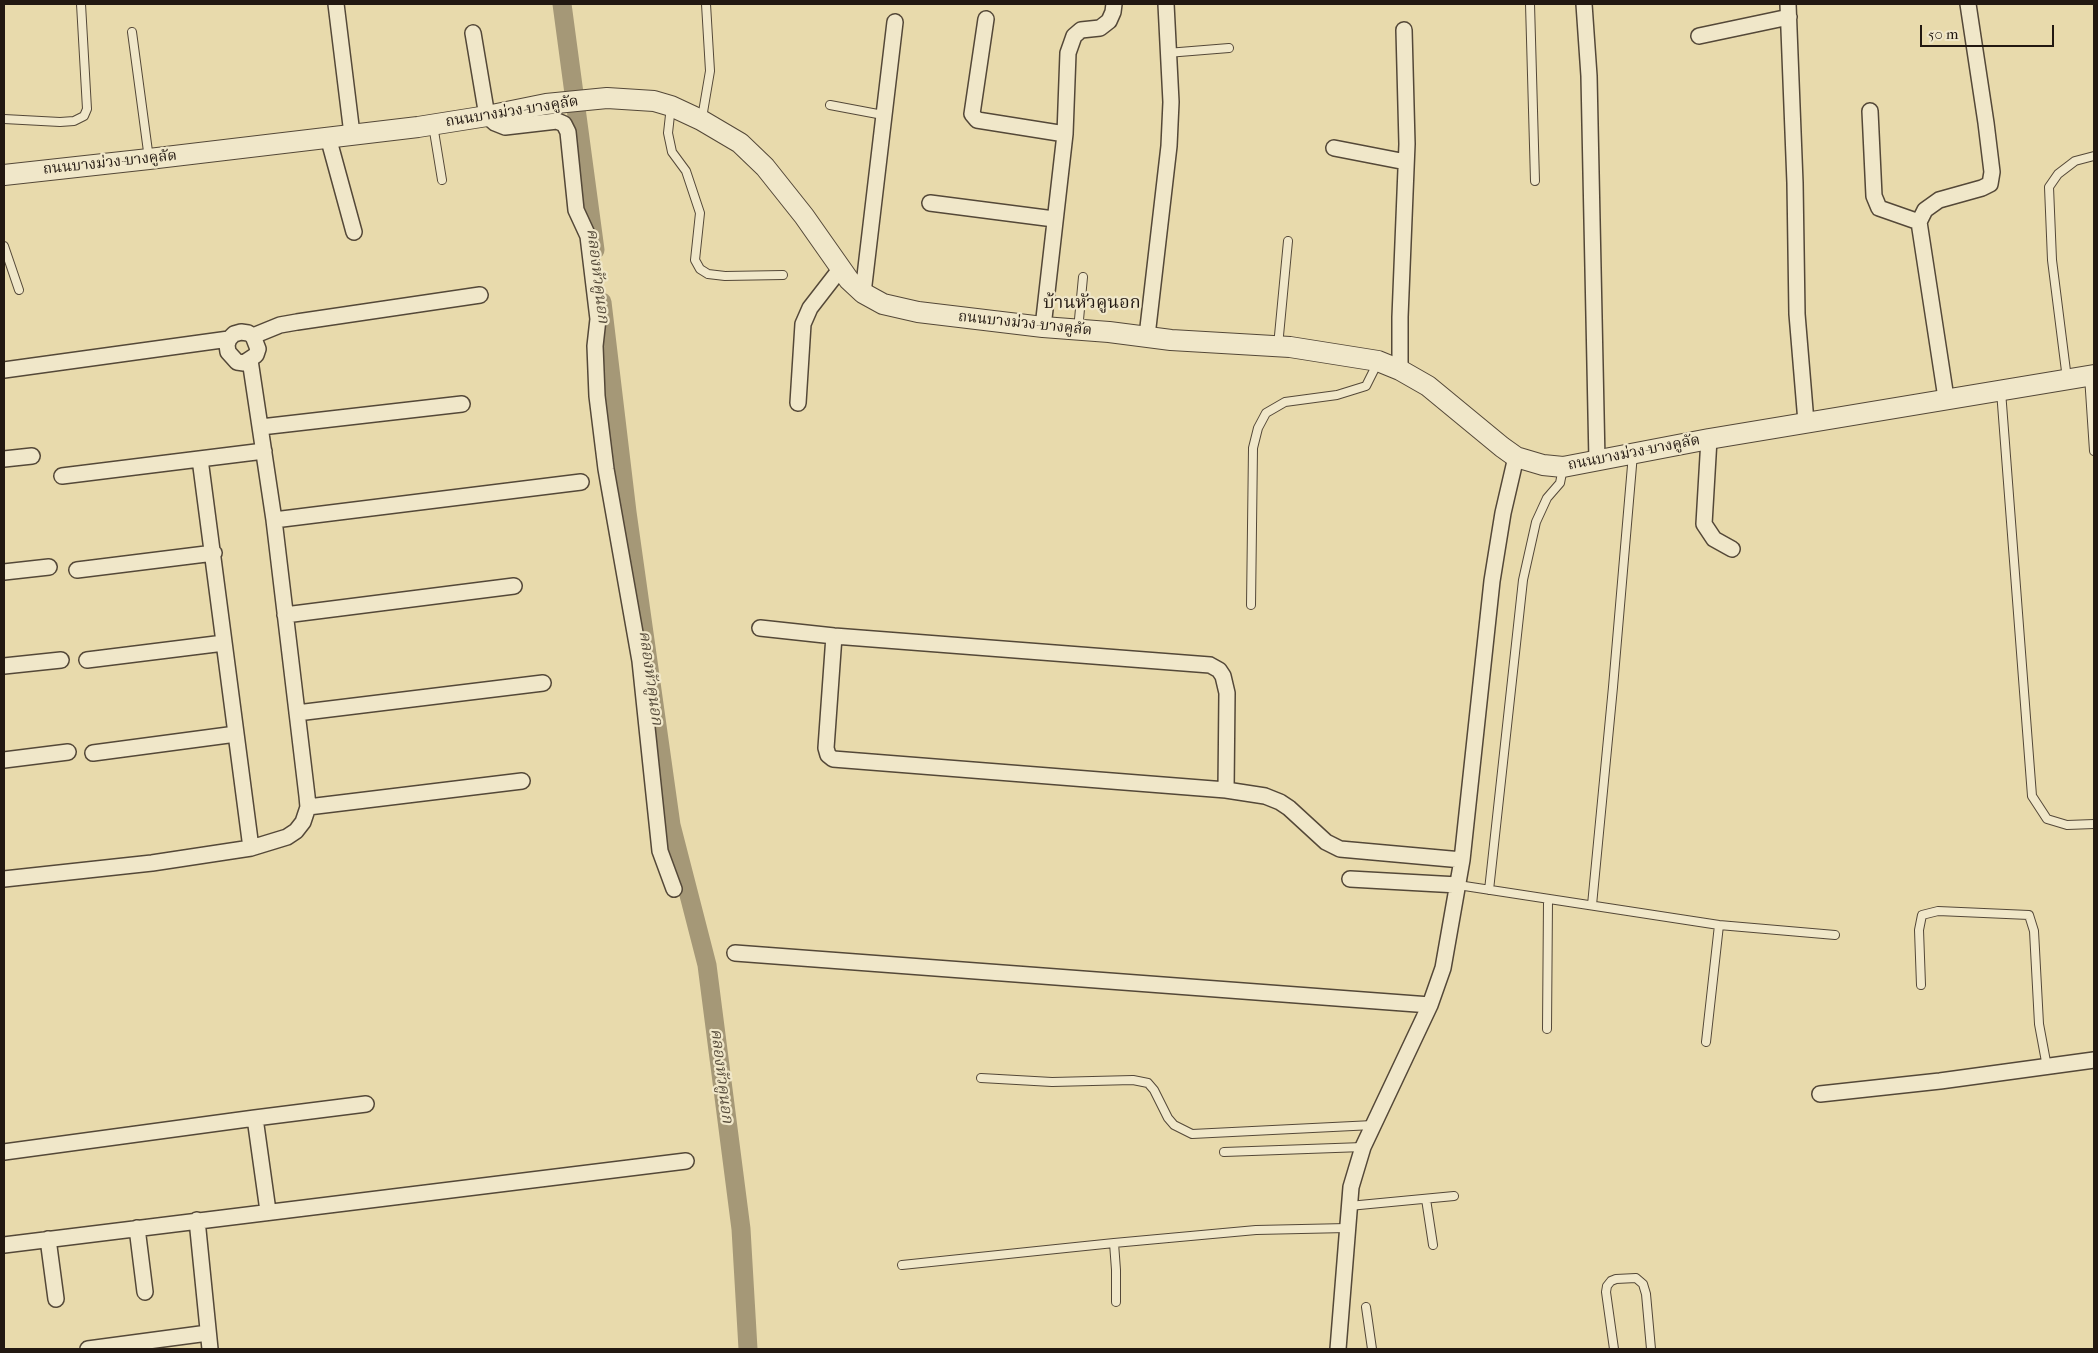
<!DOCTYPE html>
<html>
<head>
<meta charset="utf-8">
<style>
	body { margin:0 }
	#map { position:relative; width:2098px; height:1353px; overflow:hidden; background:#e8daac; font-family:"IM FELL French Canon",serif }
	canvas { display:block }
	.frame { position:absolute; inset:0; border:5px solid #221811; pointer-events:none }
	.scale { position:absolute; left:1920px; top:25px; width:134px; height:22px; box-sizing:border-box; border:2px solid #221811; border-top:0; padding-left:6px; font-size:15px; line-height:18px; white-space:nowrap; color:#221811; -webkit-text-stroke:4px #f0e7c9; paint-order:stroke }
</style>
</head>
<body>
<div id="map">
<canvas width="2098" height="1353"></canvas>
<div class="frame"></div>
<div class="scale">50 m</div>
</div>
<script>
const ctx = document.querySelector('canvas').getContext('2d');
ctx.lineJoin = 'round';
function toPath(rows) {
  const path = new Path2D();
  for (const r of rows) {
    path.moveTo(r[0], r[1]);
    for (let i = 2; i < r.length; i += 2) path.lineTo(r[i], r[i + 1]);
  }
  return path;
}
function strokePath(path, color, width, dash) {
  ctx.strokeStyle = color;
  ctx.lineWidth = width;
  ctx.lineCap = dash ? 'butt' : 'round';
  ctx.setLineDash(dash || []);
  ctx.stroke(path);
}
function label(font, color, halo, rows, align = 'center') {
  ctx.font = font + ' "IM FELL French Canon","Noto Serif Thai",serif';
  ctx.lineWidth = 4.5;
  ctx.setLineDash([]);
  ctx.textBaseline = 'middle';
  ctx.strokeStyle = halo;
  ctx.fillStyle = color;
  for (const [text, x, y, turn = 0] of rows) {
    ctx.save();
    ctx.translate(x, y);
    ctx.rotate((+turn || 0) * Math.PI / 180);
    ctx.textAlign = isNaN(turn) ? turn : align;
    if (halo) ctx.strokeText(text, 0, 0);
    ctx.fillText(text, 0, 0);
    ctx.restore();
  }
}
strokePath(toPath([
	[562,4,595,250],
	[602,302,627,512,671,825,707,965,741,1229,748,1349]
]), '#a59877', 19);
const service = toPath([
	[1530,4,1535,181],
	[132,32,149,159],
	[1167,53,1229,48],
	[830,105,883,115],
	[671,106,668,133,672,152,686,171,700,213,695,260,700,269,708,274,725,276,783,275],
	[702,118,710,71,706,4],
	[4,119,60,122,74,121,84,116,87,109,81,4],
	[433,125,442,180],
	[4,246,19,290],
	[1078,330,1083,277],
	[1278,346,1288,241],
	[2089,376,2094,451],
	[2067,379,2052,260,2049,187,2058,174,2075,161,2094,156],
	[2001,391,2032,796,2047,819,2067,825,2094,824],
	[1251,605,1253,448,1258,428,1266,413,1285,402,1337,395,1366,386,1378,362],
	[1458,885,1719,925,1835,935],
	[1489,890,1523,580,1536,522,1547,498,1560,483,1563,468],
	[1592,905,1613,687,1633,454],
	[1921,985,1919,930,1922,915,1938,911,2029,915,2034,931,2039,1024,2047,1067],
	[1547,1029,1548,901],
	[1706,1042,1719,925],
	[981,1078,1052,1082,1133,1080,1148,1083,1154,1090,1168,1118,1174,1125,1192,1134,1373,1125],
	[1224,1152,1363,1147],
	[1426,1199,1433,1245],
	[1349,1206,1454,1196],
	[902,1265,1114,1243],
	[1116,1302,1116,1270,1114,1243,1256,1230,1347,1228],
	[1366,1307,1372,1349],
	[1614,1349,1606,1292,1607,1286,1611,1281,1616,1279,1636,1278,1643,1284,1646,1294,1651,1349]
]);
const minor = toPath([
	[336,4,352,134],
	[1584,4,1589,76,1597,461],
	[1788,4,1795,183,1797,314,1806,422],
	[986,19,972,114,977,120,1065,134],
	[473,33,487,116,495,123,505,127,557,121,564,124,568,132,576,210,588,236,598,319,595,346,597,396,606,469,640,661,660,851,674,889],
	[1699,36,1789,17],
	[1870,111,1874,196,1879,208,1919,222],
	[328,137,354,232],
	[1334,148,1406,162],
	[930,203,1054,219],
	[863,293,895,22],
	[1043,327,1065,134,1068,53,1074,36,1081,30,1100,28,1109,21,1113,12,1114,4],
	[253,336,280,325,297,322,480,295],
	[1147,336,1169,146,1171,102,1166,4],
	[4,370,229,339,234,334,241,332,248,333,253,336,258,349,256,355,244,363,237,362,228,352,227,345,229,339],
	[1400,370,1400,317,1407,144,1404,30],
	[1946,398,1919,222,1925,210,1939,200,1982,188,1990,184,1992,172,1986,123,1968,4],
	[798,403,803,324,810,308,841,268],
	[261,427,462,404],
	[1709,439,1704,524,1714,539,1732,549],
	[4,459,32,456],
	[200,459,251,848],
	[62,476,264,451],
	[274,520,581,482],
	[77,570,214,553],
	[4,572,49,567],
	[285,615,514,586],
	[760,628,834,636,1210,665,1219,670,1223,676,1227,693,1226,790],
	[834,636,826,748,828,755,833,759,1226,790,1265,796,1280,802,1289,808,1326,842,1340,849,1462,860],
	[87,660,224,643],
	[4,666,61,660],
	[297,713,543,683],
	[93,753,236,734],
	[4,760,68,752],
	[308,807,522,781],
	[4,879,152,863,251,848,287,837,296,831,303,822,308,807,307,796,274,520,250,360],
	[1350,879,1458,885],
	[735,953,1430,1005],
	[1820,1094,1940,1081,2094,1060],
	[255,1118,366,1104],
	[4,1152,255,1118,268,1211],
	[197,1220,210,1349],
	[137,1228,145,1292],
	[48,1239,56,1299],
	[4,1245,686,1161],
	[88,1349,208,1333],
	[1338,1349,1351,1187,1363,1147,1430,1005,1443,968,1462,860,1492,581,1503,513,1516,457]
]);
const tertiary = toPath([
	[4,175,149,159,418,127,487,116,546,104,607,98,654,101,671,106,701,120,740,143,765,167,804,216,849,280,863,293,883,304,918,312,1043,327,1109,332,1171,340,1290,347,1378,361,1400,370,1428,386,1502,447,1516,457,1543,465,1563,467,1709,439,2094,375]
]);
strokePath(service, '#544838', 10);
strokePath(minor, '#544838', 18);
strokePath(tertiary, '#544838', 22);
strokePath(service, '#f0e7c9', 8);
strokePath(minor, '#f0e7c9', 15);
strokePath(tertiary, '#f0e7c9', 20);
label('15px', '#221811', '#f0e7c9', [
	["ถนนบางม่วง-บางคูลัด",512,112,-9],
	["ถนนบางม่วง-บางคูลัด",110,163,-6],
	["ถนนบางม่วง-บางคูลัด",1025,324,6],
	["ถนนบางม่วง-บางคูลัด",1634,453,-11]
]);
label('italic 16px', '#564b3a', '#f0e7c9', [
	["คลองหัวคูนอก",597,276,83],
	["คลองหัวคูนอก",650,678,82],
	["คลองหัวคูนอก",721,1076,83]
]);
label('18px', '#221811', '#f0e7c9', [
	["บ้านหัวคูนอก",1092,304]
]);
</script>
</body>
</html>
